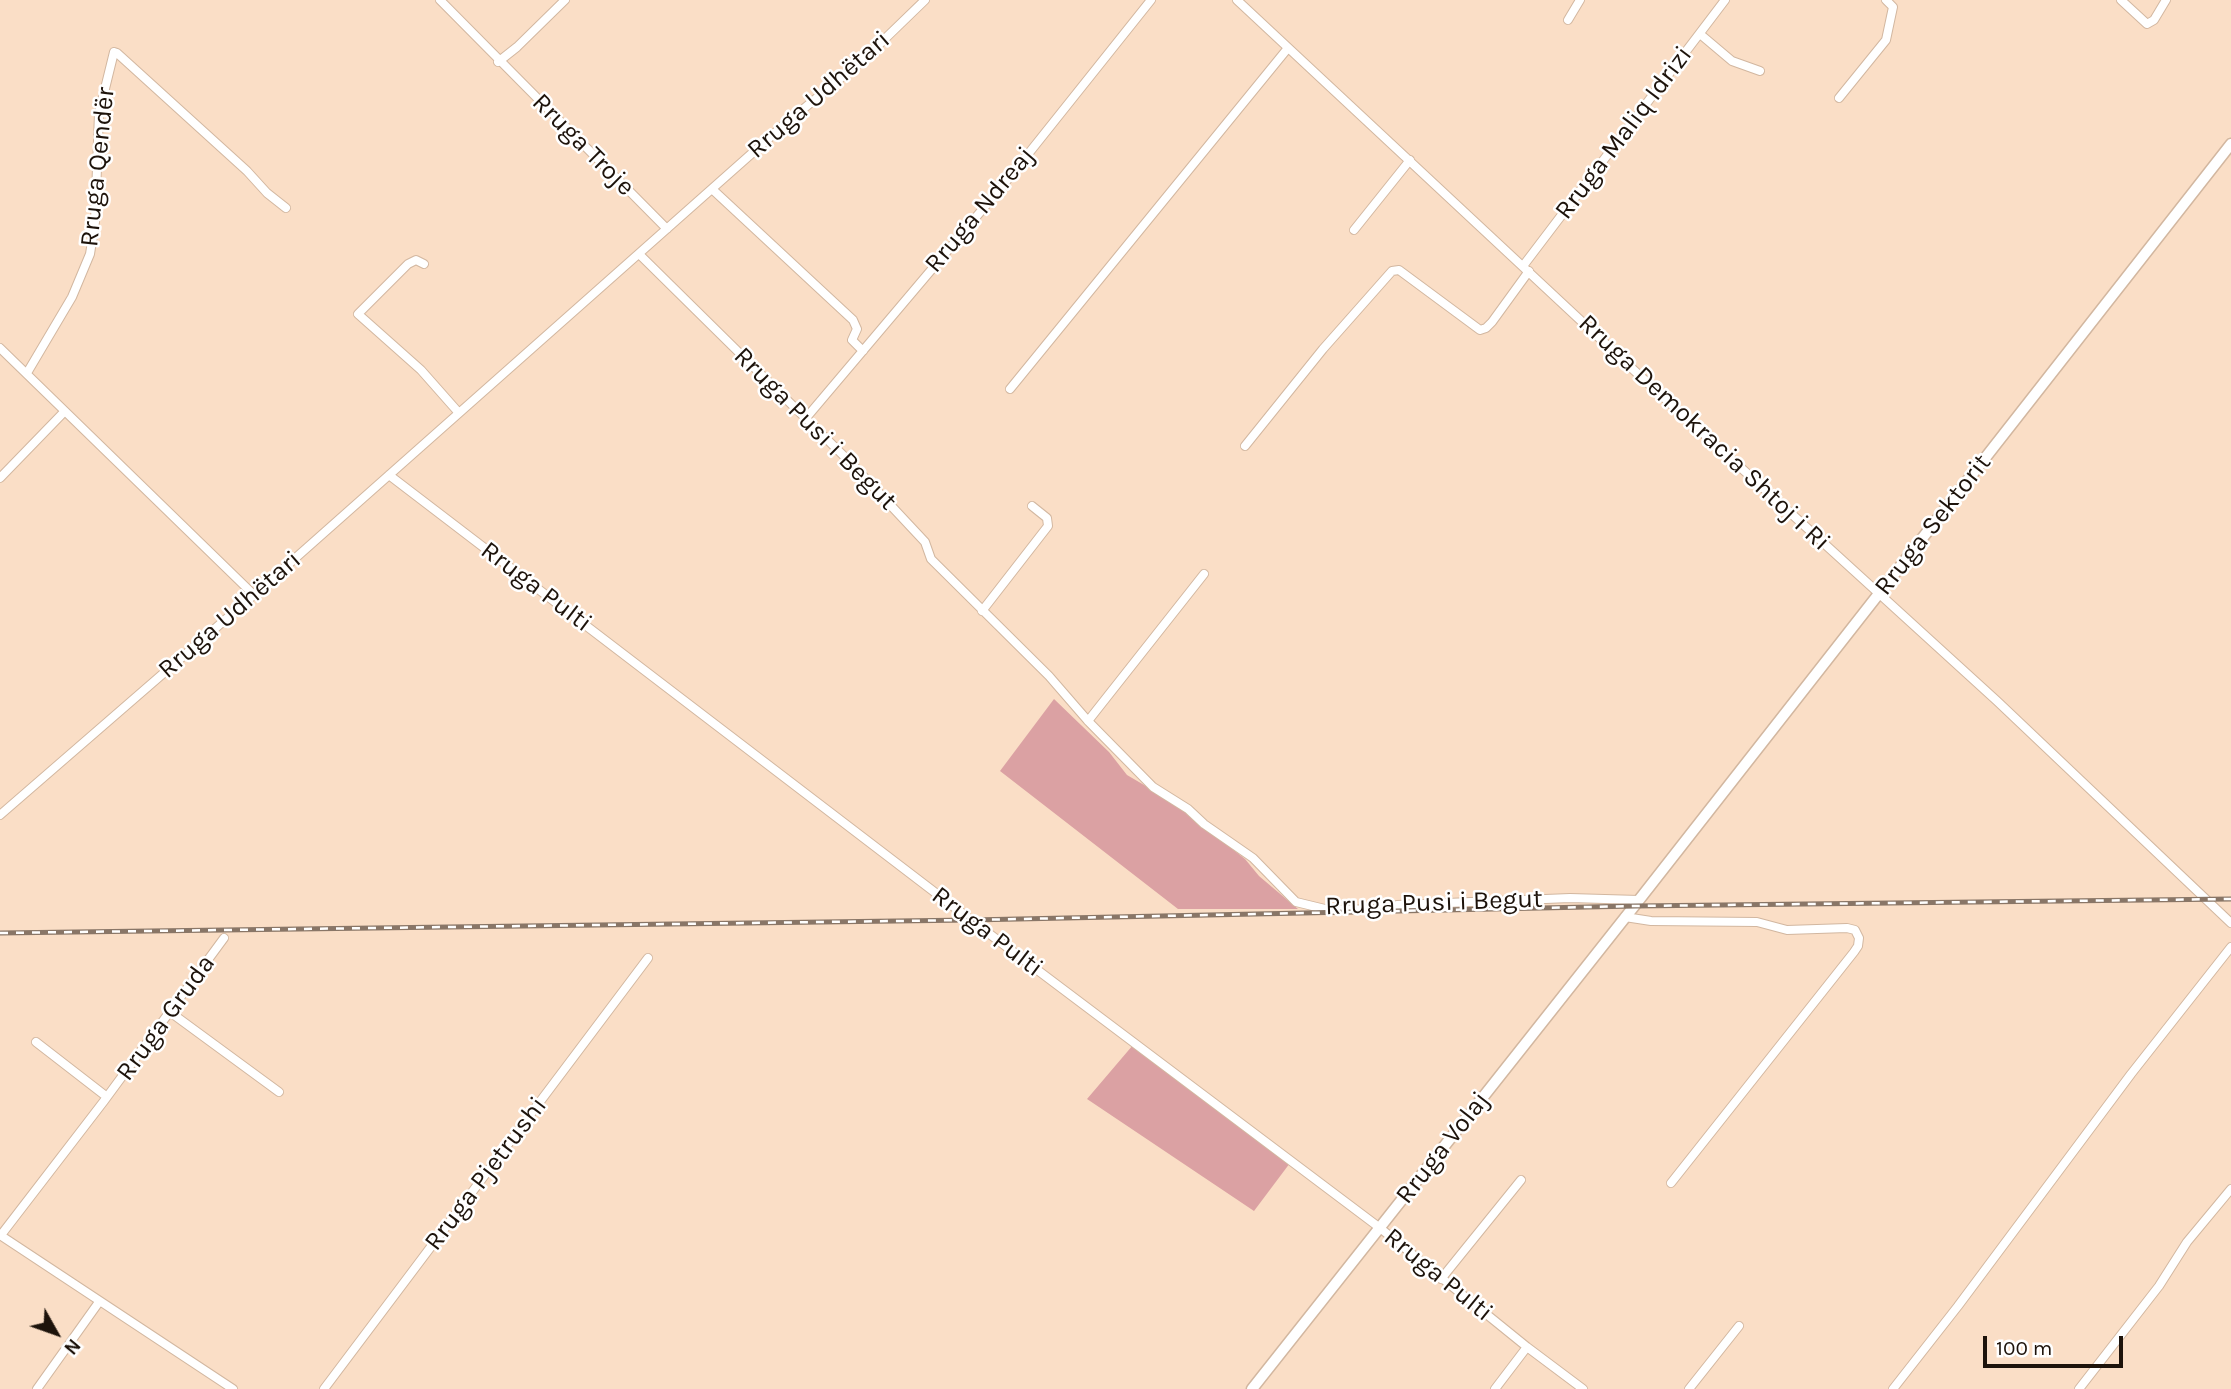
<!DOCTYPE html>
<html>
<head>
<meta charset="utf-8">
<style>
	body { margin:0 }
	#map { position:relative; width:2231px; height:1389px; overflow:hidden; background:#fadec6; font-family:Karla,sans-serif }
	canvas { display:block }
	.north { position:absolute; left:21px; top:1298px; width:70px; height:70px; -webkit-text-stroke:5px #fff; paint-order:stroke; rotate:130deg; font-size:19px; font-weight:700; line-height:28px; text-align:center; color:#1d130b }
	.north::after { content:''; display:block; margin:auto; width:24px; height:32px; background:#1d130b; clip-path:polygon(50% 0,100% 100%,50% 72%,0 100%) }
	.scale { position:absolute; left:1983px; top:1336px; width:140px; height:32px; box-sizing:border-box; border:4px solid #1d130b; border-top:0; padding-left:9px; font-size:21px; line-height:24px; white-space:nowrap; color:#1d130b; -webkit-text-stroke:5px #fff; paint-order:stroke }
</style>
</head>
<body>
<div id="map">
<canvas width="2231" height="1389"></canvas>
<div class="north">N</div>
<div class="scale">100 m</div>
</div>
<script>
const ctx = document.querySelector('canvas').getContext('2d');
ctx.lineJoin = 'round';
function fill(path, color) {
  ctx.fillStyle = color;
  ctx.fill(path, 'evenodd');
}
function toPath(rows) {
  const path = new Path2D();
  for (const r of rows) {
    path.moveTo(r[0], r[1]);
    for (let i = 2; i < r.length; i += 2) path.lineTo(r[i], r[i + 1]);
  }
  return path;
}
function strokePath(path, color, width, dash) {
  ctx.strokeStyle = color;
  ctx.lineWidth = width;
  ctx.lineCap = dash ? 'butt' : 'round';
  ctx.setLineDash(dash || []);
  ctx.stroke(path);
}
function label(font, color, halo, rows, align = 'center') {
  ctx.font = font + ' Karla,sans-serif';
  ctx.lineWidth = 5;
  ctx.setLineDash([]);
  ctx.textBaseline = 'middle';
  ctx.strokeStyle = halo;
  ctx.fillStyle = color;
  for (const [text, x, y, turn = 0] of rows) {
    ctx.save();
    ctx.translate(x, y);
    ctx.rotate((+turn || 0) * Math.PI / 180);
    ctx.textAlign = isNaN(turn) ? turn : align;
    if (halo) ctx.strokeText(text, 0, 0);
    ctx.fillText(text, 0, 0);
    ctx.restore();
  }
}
fill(toPath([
	[1054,699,1109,752,1127,775,1173,802,1245,859,1259,876,1298,909,1178,909,1000,771],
	[1133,1045,1290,1163,1254,1211,1087,1099]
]), '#dba1a3');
const minor = toPath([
	[440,0,667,229],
	[1237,0,1638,374,1997,701,2231,923],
	[2121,0,2147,24,2154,20,2166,0],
	[1568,20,1580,0],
	[1700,34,1732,61,1760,71],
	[498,62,517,47,565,0],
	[1839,98,1886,40,1893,7,1886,0],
	[712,189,853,320,857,329,852,340,863,351],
	[1354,230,1410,160],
	[639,254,852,464,925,542,931,559,1049,676,1088,721,1153,787,1188,809,1204,824,1253,858,1296,902,1329,910,1384,909,1397,905,1570,898,1639,900],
	[424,264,416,260,408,264,358,314,421,370,459,413],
	[1523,266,1725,0],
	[0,348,254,595],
	[27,373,72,297,90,254,95,222,99,113,114,52,117,53,247,171,267,193,286,208],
	[1010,389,1288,48],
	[806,418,1009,178,1151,0],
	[1245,446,1323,349,1392,271,1399,270,1480,330,1486,328,1492,322,1529,271],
	[389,475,971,920,1380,1228,1527,1347,1583,1389],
	[0,478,64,412],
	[982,611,1048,526,1047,518,1032,506],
	[1088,721,1204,574],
	[0,815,256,593,785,124,864,59,925,0],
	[1625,917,1651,921,1757,922,1787,930,1847,928,1855,930,1859,938,1858,946,1854,952,1671,1183],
	[170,1012,279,1092],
	[36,1042,107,1097],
	[0,1235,233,1389],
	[1,1235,104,1101,224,938],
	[1441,1279,1521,1180],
	[37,1389,99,1302],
	[324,1389,648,958],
	[1495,1389,1527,1347],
	[1689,1389,1739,1326],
	[1893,1389,1958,1306,2131,1074,2231,947],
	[2079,1389,2159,1286,2187,1242,2231,1189]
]);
const tertiary = toPath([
	[1252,1389,1639,900,2231,144]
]);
strokePath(minor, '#d2b7a0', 10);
strokePath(tertiary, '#d2b7a0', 13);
strokePath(minor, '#fff', 8);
strokePath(tertiary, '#fff', 10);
const rail = toPath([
	[0,933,971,920,1635,906,2231,899]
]);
strokePath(rail, '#897667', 5);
strokePath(rail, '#fff', 2.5, [8]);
label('26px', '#1d130b', '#fff', [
	["Rruga Udhëtari",819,95,-41],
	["Rruga Maliq Idrizi",1624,133,-53],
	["Rruga Troje",583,145,45],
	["Rruga Qendër",98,167,-84],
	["Rruga Ndreaj",980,210,-50],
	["Rruga Pusi i Begut",815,429,45],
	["Rruga Demokracia Shtoj i Ri",1704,433,43],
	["Rruga Sektorit",1933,525,-52],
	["Rruga Pulti",536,587,37],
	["Rruga Udhëtari",230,615,-41],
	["Rruga Pusi i Begut",1434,903,-2],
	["Rruga Pulti",987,932,37],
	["Rruga Gruda",166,1018,-54],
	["Rruga Volaj",1443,1148,-52],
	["Rruga Pjetrushi",486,1174,-53],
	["Rruga Pulti",1438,1275,39]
]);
</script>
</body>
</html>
